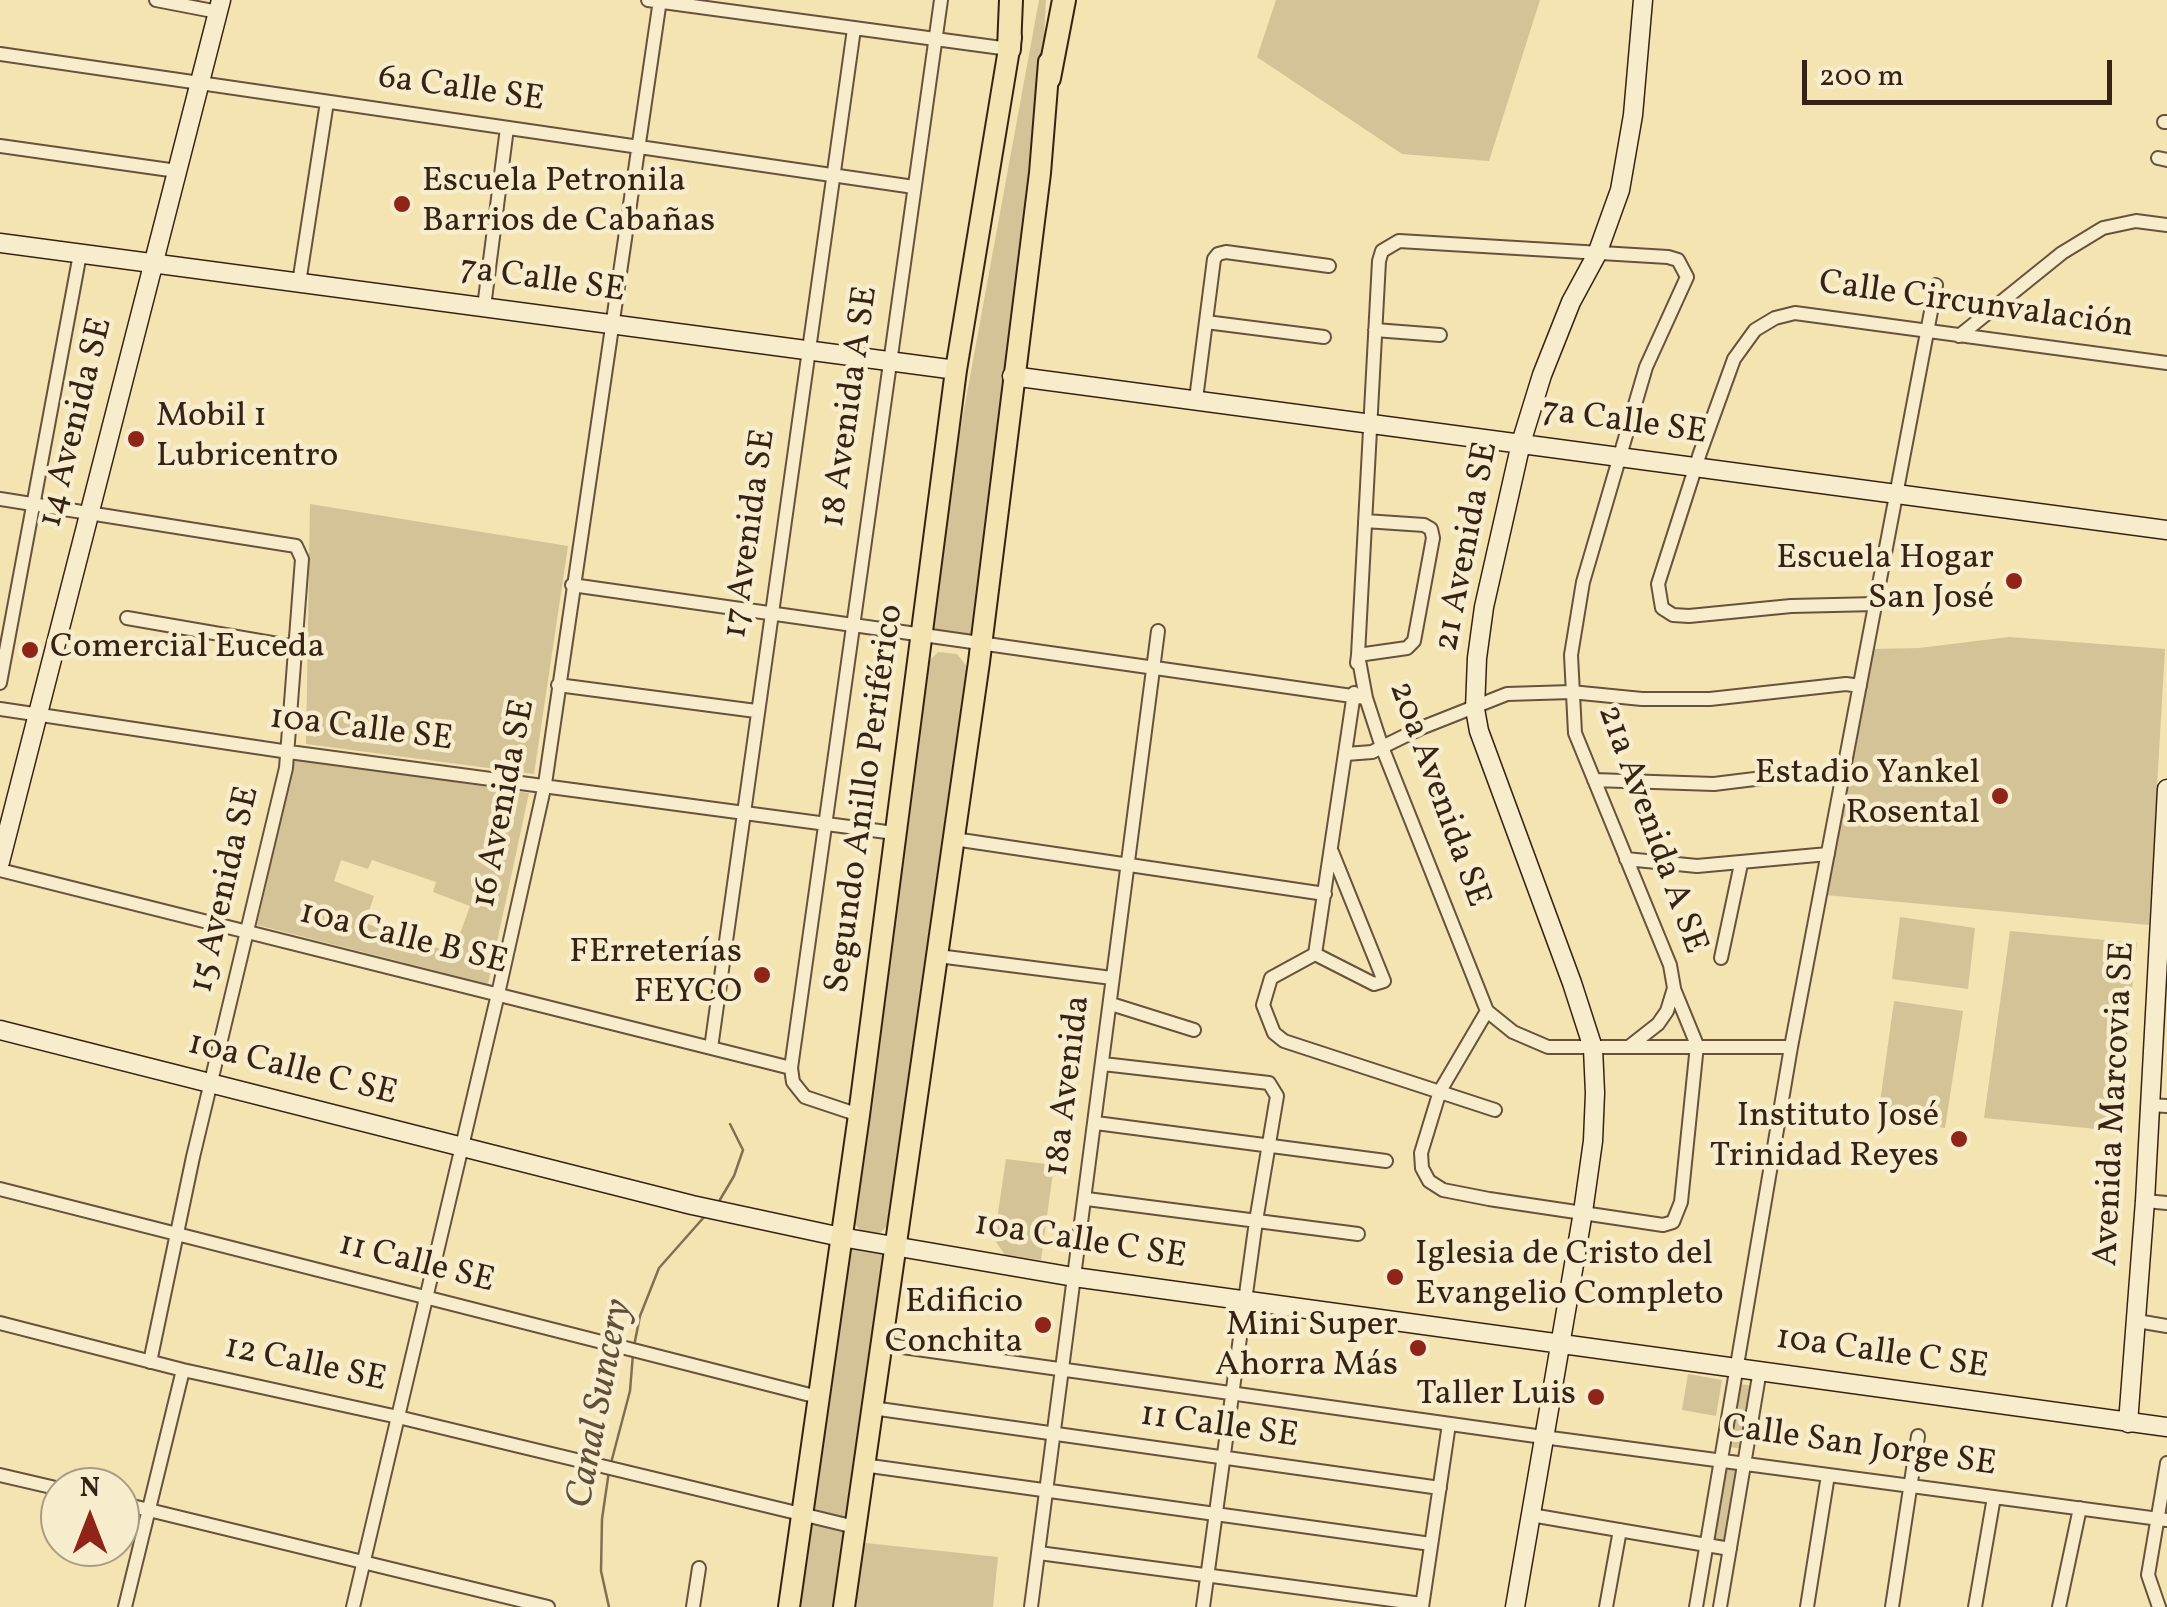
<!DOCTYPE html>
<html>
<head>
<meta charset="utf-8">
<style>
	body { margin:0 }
	#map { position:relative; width:2167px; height:1607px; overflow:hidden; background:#f3e4b2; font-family:Vollkorn,serif }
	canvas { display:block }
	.north { position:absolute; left:40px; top:1467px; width:100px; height:100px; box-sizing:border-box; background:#f7edcd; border:2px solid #aa9c84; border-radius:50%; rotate:0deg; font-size:28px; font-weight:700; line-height:40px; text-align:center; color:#372216 }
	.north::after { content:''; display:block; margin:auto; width:35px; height:45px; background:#8f2418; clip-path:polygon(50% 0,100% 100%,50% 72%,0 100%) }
	.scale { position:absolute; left:1802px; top:60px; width:310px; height:45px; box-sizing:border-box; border:5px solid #372216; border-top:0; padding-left:12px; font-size:30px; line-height:35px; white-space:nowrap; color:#372216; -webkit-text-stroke:8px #f7edcd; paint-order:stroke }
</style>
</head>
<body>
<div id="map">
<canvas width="2167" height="1607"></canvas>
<div class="north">N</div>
<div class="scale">200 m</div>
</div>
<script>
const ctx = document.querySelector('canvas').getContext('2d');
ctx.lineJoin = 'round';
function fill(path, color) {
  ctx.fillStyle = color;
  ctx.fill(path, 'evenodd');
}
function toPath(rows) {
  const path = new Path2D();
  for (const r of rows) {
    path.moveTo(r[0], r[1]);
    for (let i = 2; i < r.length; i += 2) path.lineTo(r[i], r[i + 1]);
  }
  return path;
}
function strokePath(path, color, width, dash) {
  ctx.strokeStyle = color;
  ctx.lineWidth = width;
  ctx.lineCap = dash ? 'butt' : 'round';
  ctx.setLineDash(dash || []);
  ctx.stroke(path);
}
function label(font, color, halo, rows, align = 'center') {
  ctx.font = font + ' Vollkorn,serif';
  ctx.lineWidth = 9;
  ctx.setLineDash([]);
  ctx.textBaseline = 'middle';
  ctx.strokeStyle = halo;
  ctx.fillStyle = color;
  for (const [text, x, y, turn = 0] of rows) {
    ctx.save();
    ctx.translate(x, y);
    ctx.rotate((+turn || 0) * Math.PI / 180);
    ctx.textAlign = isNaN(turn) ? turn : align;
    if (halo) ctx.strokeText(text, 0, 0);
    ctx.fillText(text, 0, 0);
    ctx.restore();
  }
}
fill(toPath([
	[1039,0,1046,0,1036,187,975,637,924,628],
	[1276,0,1540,0,1489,161,1402,154,1257,57],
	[310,504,568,546,534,774,306,744],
	[2009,637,2165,649,2149,925,1825,895,1873,649,1919,648],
	[938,652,957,654,968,668,889,1224,879,1234,862,1233,853,1221,927,663],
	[295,758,529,793,488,984,257,925],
	[341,860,368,869,372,860,436,882,433,892,470,906,453,953,365,923,374,896,334,881],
	[1900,917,1975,928,1968,989,1892,979],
	[2010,931,2137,943,2117,1131,1984,1118],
	[1894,1001,1963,1011,1945,1128,1878,1117],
	[1006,1159,1054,1165,1041,1260,1005,1255,994,1239],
	[840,1243,892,1251,854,1526,802,1515],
	[1688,1374,1722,1380,1716,1416,1682,1410],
	[1740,1384,1754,1386,1743,1449,1730,1447],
	[1724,1467,1740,1470,1727,1541,1712,1539],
	[802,1518,854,1527,844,1607,790,1607],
	[856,1542,998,1557,993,1607,848,1607]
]), '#d3c397');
strokePath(toPath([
	[718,1203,734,1176,743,1150,730,1124],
	[634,1346,640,1316,659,1268,705,1216],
	[611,1463,630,1391,633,1354],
	[609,1607,601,1571,602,1519,609,1471]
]), '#816f54', 2.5);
const street = toPath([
	[156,0,218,12],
	[648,0,1009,49],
	[0,54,914,187],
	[2164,122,2167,122],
	[0,146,177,171],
	[2158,158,2167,160],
	[299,283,327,102],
	[484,307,507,128],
	[1206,322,1324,337],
	[1375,330,1440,335],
	[1959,336,2062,253,2103,228,2136,221,2167,225],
	[1196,399,1214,259,1218,254,1226,252,1329,266],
	[0,499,296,546,302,559,286,768,193,1157,150,1362],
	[572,585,1366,698],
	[1876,604,1791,606,1689,616,1673,615,1662,608,1658,584,1700,453,1734,359,1755,330,1775,318,1795,313,2167,363],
	[127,618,295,647],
	[1357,663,1358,655,1407,648,1414,641,1433,538,1431,529,1424,525,1365,521],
	[0,683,80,254],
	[558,685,756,711],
	[0,709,289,752,894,833],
	[1346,754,1372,752,1421,728,1507,694,1571,692,1642,699,1710,699,1846,684,1860,686],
	[1594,780,1714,784,1787,775,1843,774],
	[954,839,1325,894],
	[1626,859,1697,866,1828,854],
	[0,870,791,1068],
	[1315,954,1354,693],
	[1315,954,1271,978,1263,1005,1274,1033,1284,1041,1495,1110],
	[1315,954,1374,984,1384,981,1332,852],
	[938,956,1112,978],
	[1721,958,1741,864],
	[1111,1004,1194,1030],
	[1487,1011,1440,1091,1421,1153,1422,1168,1429,1181,1443,1190,1489,1199,1663,1225,1673,1222,1681,1202,1697,1045,1674,989],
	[1630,1046,1658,1024,1667,1011,1674,988,1670,965,1575,733,1571,655,1583,582,1646,367,1687,277,1678,260,1668,257,1399,241,1382,251,1379,261,1358,655,1366,698,1382,747,1487,1011,1513,1032,1548,1047,1791,1047],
	[711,1048,854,29],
	[1103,1064,1269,1083,1277,1096,1256,1221,1203,1607],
	[2149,1105,2167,1106],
	[859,1115,805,1097,793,1082,791,1068,941,0],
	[1096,1123,1386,1161],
	[0,1189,818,1397],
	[1087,1199,1358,1234],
	[2145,1201,2167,1203],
	[2137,1321,2167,1326],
	[0,1323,183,1370,398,1417,855,1527],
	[881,1344,1543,1437,2167,1520],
	[872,1408,1440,1488],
	[863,1465,1431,1544],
	[0,1475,60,1489],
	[120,1503,548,1607],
	[1531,1515,1730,1549],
	[1039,1553,1422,1604],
	[125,1607,183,1370],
	[353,1607,498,994,545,784,660,0],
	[693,1607,699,1568],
	[1031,1607,1158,631],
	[1422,1607,1449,1424],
	[1606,1607,1620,1530],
	[1696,1607,1791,1047,1936,285],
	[1720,1607,1760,1370],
	[1807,1607,1828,1475],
	[1892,1607,1918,1436],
	[1975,1607,1994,1497],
	[2059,1607,2080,1508],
	[2159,1607,2148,1575,2167,1463]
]);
const secondary = toPath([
	[0,243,956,370],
	[1012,376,2167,530],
	[0,862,221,0],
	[0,1030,692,1205,841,1237,1074,1277,2167,1427],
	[2128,1423,2145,1201,2167,789],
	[1515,1607,1583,1212,1593,1141,1595,1093,1593,1048,1572,983,1479,731,1475,709,1477,658,1484,607,1521,443,1542,375,1571,302,1597,254,1620,190,1633,115,1643,0]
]);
const primary = toPath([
	[789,1607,859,1115,956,370,1011,37],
	[844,1607,979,662,1040,173,1049,62]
]);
const highway = toPath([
	[1009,49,1011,0],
	[1049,78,1064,0]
]);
strokePath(street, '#66523d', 16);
strokePath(secondary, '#372216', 21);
strokePath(primary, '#372216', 24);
strokePath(highway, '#372216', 26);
strokePath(street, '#f7edcd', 12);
strokePath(secondary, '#f7edcd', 18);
strokePath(primary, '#f3e4b2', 20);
strokePath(highway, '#f3e4b2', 22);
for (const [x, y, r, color] of [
	[402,204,10,"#8f2418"],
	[136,439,10,"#8f2418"],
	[2014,581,10,"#8f2418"],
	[30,650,10,"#8f2418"],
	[2000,796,10,"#8f2418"],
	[762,975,10,"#8f2418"],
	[1959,1139,10,"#8f2418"],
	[1395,1277,10,"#8f2418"],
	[1043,1325,10,"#8f2418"],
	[1418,1348,10,"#8f2418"],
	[1596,1397,10,"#8f2418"]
]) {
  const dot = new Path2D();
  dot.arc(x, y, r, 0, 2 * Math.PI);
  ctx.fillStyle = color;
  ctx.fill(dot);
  strokePath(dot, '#f7edcd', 4);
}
label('35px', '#372216', '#f7edcd', [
	["6a Calle SE",461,91,8],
	["7a Calle SE",542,282,8],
	["Calle Circunvalación",1976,307,8],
	["18 Avenida A SE",852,407,-82],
	["14 Avenida SE",78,423,-76],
	["7a Calle SE",1624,424,8],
	["17 Avenida SE",752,534,-82],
	["21 Avenida SE",1469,547,-79],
	["10a Calle SE",361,731,7],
	["20a Avenida SE",1437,795,70],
	["Segundo Anillo Periférico",867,799,-82],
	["16 Avenida SE",506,804,-79],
	["21a Avenida A SE",1650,830,70],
	["15 Avenida SE",227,890,-77],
	["10a Calle B SE",403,940,14],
	["10a Calle C SE",292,1071,14],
	["18a Avenida",1070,1086,-83],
	["Avenida Marcovia SE",2117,1104,-87],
	["10a Calle C SE",1080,1243,9],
	["11 Calle SE",416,1265,14],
	["10a Calle C SE",1882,1355,8],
	["12 Calle SE",305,1366,12],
	["11 Calle SE",1219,1428,8],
	["Calle San Jorge SE",1859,1448,8]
]);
label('35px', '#372216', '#f7edcd', [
	["Escuela Petronila",422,184,"left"],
	["Barrios de Cabañas",422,224,"left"],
	["Mobil 1",156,419,"left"],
	["Lubricentro",156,459,"left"],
	["Escuela Hogar",1994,561],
	["San José",1994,601],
	["Comercial Euceda",50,650,"left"],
	["Estadio Yankel",1980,776],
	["Rosental",1980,816],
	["FErreterías",742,955],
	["FEYCO",742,995],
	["Instituto José",1939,1119],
	["Trinidad Reyes",1939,1159],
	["Iglesia de Cristo del",1415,1257,"left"],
	["Evangelio Completo",1415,1297,"left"],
	["Edificio",1023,1305],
	["Conchita",1023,1345],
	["Mini Super",1398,1328],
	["Ahorra Más",1398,1368],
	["Taller Luis",1576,1397]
], 'right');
label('italic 38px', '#624f3a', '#f7edcd', [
	["Canal Suncery",602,1404,-79]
]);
</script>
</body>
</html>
